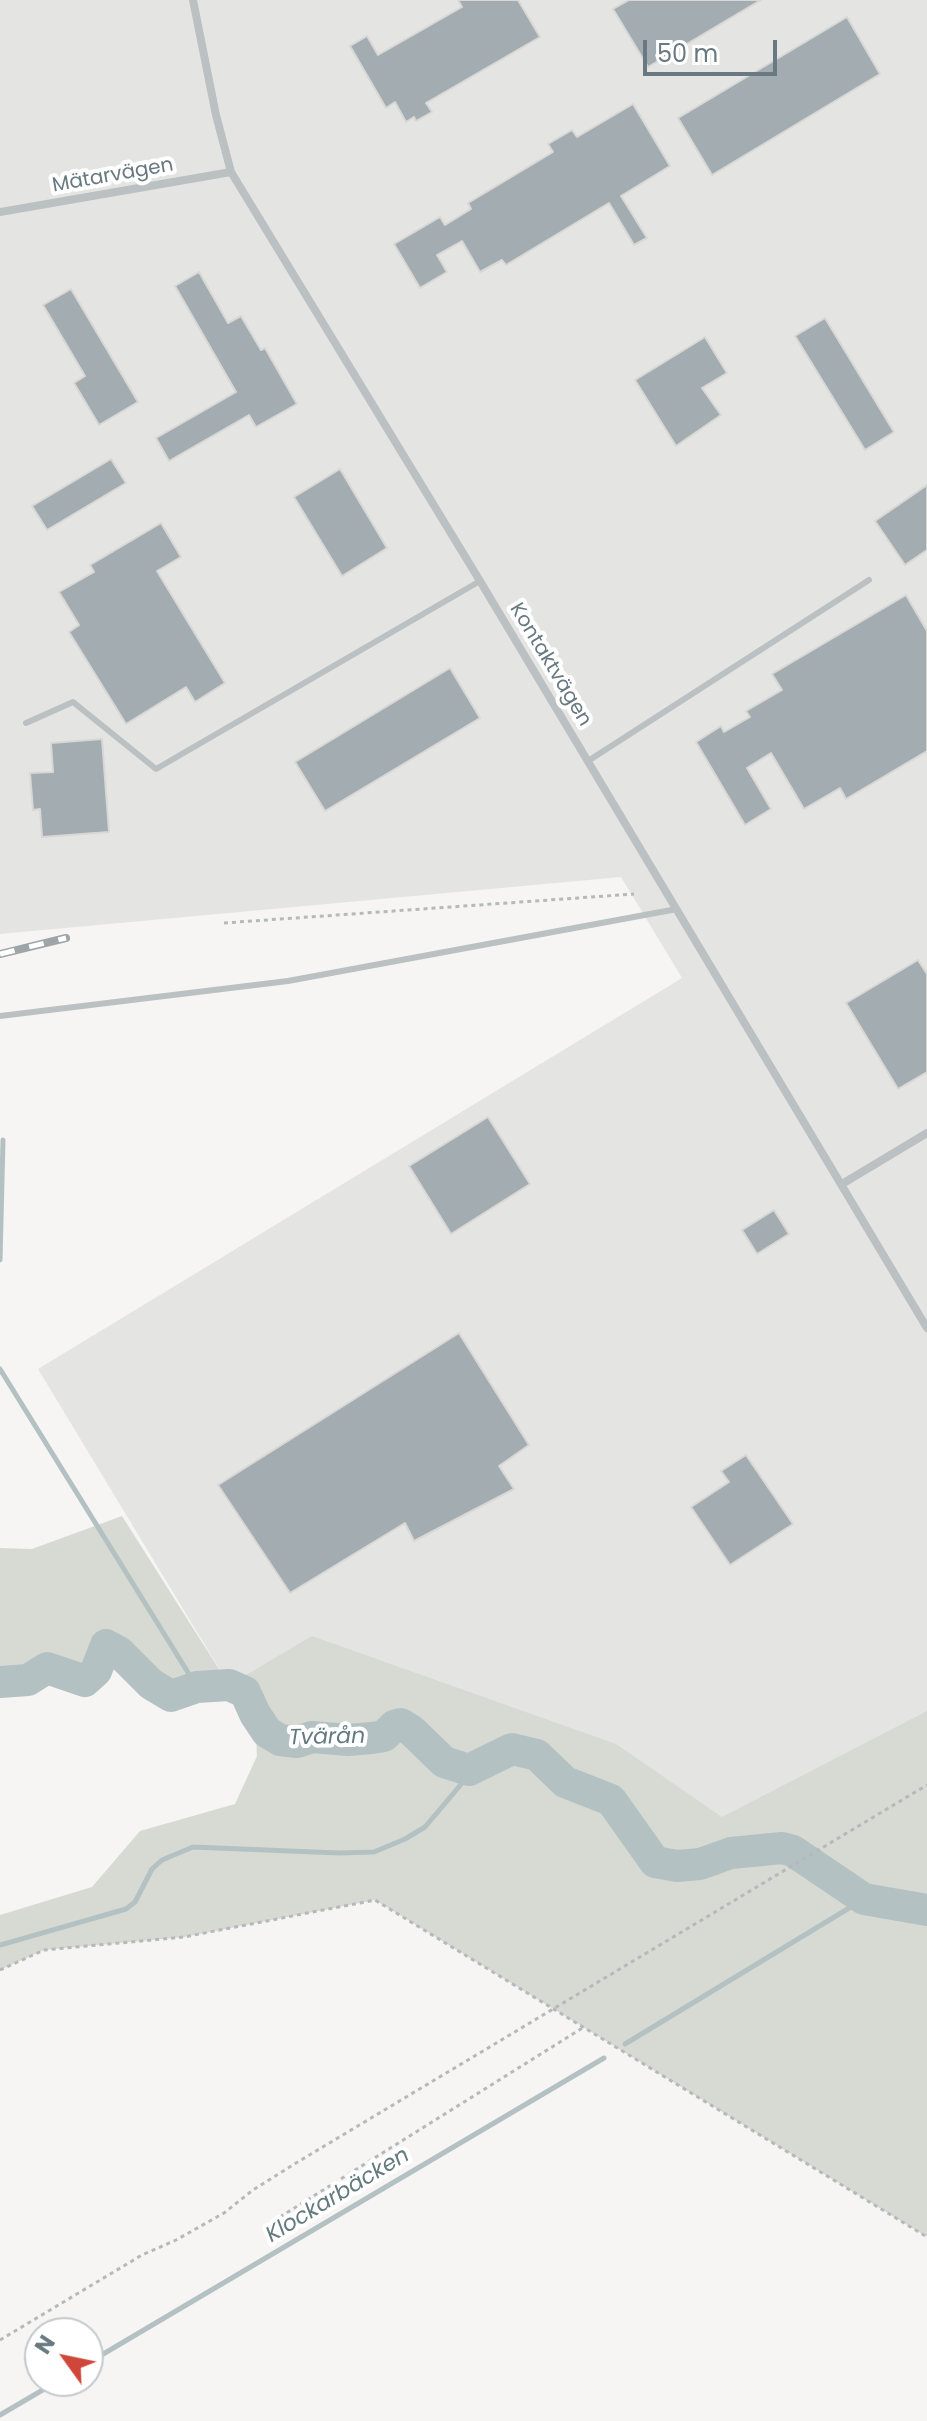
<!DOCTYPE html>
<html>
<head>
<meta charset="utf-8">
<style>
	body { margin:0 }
	#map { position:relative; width:927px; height:2421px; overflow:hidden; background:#f6f5f3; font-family:Poppins,sans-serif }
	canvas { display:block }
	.north { position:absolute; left:24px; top:2317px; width:80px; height:80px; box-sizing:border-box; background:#fff; border:2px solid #c3c9cd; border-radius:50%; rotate:303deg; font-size:22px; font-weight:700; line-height:32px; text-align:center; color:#687981 }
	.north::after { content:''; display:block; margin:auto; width:28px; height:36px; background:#cf473a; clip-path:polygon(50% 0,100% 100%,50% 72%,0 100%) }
	.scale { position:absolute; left:643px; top:40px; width:134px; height:36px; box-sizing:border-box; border:4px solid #687981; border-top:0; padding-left:10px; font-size:24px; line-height:28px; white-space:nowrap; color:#687981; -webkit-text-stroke:6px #fff; paint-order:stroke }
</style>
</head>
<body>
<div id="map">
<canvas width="927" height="2421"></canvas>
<div class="north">N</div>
<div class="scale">50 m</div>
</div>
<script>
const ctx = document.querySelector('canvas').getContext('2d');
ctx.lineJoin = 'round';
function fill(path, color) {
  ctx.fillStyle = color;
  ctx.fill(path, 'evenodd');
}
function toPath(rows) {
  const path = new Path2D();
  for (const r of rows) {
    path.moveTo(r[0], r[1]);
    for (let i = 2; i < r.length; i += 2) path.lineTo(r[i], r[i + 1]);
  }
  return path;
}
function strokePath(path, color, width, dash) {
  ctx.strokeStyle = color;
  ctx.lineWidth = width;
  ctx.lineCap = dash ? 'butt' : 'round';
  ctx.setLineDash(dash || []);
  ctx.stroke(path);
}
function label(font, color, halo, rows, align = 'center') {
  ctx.font = font + ' Poppins,sans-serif';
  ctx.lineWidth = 8;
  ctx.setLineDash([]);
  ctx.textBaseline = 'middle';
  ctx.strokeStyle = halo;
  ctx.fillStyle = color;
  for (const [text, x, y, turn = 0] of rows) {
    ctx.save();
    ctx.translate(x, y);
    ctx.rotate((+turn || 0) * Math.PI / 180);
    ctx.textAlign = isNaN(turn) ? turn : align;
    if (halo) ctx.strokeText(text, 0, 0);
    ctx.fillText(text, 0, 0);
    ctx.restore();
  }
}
fill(toPath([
	[0,0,927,0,927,1712,722,1819,229,1685,38,1369,682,978,621,877,0,934]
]), '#e4e5e3');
fill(toPath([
	[122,1516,229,1685,312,1636,616,1744,722,1817,927,1711,927,2237,375,1900,184,1937,44,1950,0,1970,0,1915,92,1887,140,1831,235,1804,257,1756,255,1714,245,1692,229,1685,197,1687,171,1696,151,1684,119,1652,106,1646,96,1671,85,1681,47,1668,28,1680,0,1682,0,1548,32,1549]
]), '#d6dad3');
strokePath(toPath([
	[0,1260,3,1140],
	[0,1369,197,1687],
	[0,1945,126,1909,135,1902,152,1869,162,1860,193,1847,339,1853,374,1852,405,1839,425,1827,463,1782,469,1770],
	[625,2044,864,1899],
	[88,2363,604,2058],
	[0,2415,58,2381]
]), '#b4c1c3', 5);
strokePath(toPath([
	[0,1682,28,1680,47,1668,85,1681,96,1671,106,1645,119,1652,151,1684,171,1696,197,1687,229,1685,245,1692,255,1714,267,1732,280,1740,297,1742,312,1737,348,1740,372,1738,384,1736,394,1726,401,1724,412,1731,444,1762,469,1770,512,1749,537,1755,565,1782,611,1800,655,1862,677,1866,700,1864,731,1853,782,1848,793,1851,864,1899,927,1910]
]), '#b4c1c3', 32);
const building = toPath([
	[458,0,518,0,540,37,426,103,432,112,416,121,414,117,406,122,395,102,386,108,350,46,367,36,378,55,462,7,458,0],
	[629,0,761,0,648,67,613,9,629,0],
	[847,17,880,74,712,175,678,118,847,17],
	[633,104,670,166,621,196,647,238,634,245,609,203,506,265,502,260,480,272,462,241,437,255,447,272,420,288,394,244,440,217,445,225,471,209,468,203,553,152,548,144,572,130,577,137,633,104],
	[199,272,228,323,241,316,261,350,265,348,297,404,256,427,249,415,169,461,156,438,236,392,175,286,199,272],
	[71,289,138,402,99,425,74,383,85,376,43,305,71,289],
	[825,318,894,432,865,450,795,336,825,318],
	[705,337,727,373,702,388,721,415,676,446,635,380,705,337],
	[111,459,126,483,47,530,32,506,111,459],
	[340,469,387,548,342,576,294,497,340,469],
	[927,485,927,550,905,565,875,521,927,485],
	[161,523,181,557,157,571,225,683,195,702,186,687,126,724,69,632,79,625,59,592,94,572,90,565,161,523],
	[906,595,927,631,927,751,846,799,840,788,804,809,771,753,747,768,771,809,745,825,696,742,721,726,724,732,750,717,746,711,782,690,772,674,906,595],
	[450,668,480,718,325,811,295,762,450,668],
	[102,739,109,832,42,837,40,809,33,810,30,773,53,772,51,743,102,739],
	[918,960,927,974,927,1072,898,1089,846,1003,918,960],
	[488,1117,530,1184,451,1234,409,1166,488,1117],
	[774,1210,789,1234,757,1254,742,1230,774,1210],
	[459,1333,529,1445,499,1466,514,1489,414,1541,405,1523,290,1593,218,1485,459,1333],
	[746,1455,793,1524,730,1565,691,1507,729,1482,721,1471,746,1455]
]);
fill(building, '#a3acb0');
strokePath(building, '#d7d7d6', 2);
strokePath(toPath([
	[224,923,634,894],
	[0,1970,44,1950,184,1937,375,1900,927,2237],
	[280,2217,584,2027],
	[0,2340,142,2255,176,2240,224,2213,253,2190,296,2163,927,1785]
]), '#b5b9bb', 3, [4, 4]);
strokePath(toPath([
	[26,723,73,702,156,769,480,581],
	[588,761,869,580],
	[0,1016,288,981,677,909]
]), '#bbc0c2', 6);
strokePath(toPath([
	[193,0,216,115,231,172,480,581,927,1328],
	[0,212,231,172],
	[842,1184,927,1133]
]), '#bbc0c2', 8);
const rail = toPath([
	[0,954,66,938]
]);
strokePath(rail, '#9da5a8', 8);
strokePath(rail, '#fff', 5, [15]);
label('20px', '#687981', '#fff', [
	["Mätarvägen",113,176,-10],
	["Kontaktvägen",550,665,59]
]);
label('italic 22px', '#647a7d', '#fff', [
	["Tvärån",327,1738,-1],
	["Klockarbäcken",338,2196,-31]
]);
</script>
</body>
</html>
